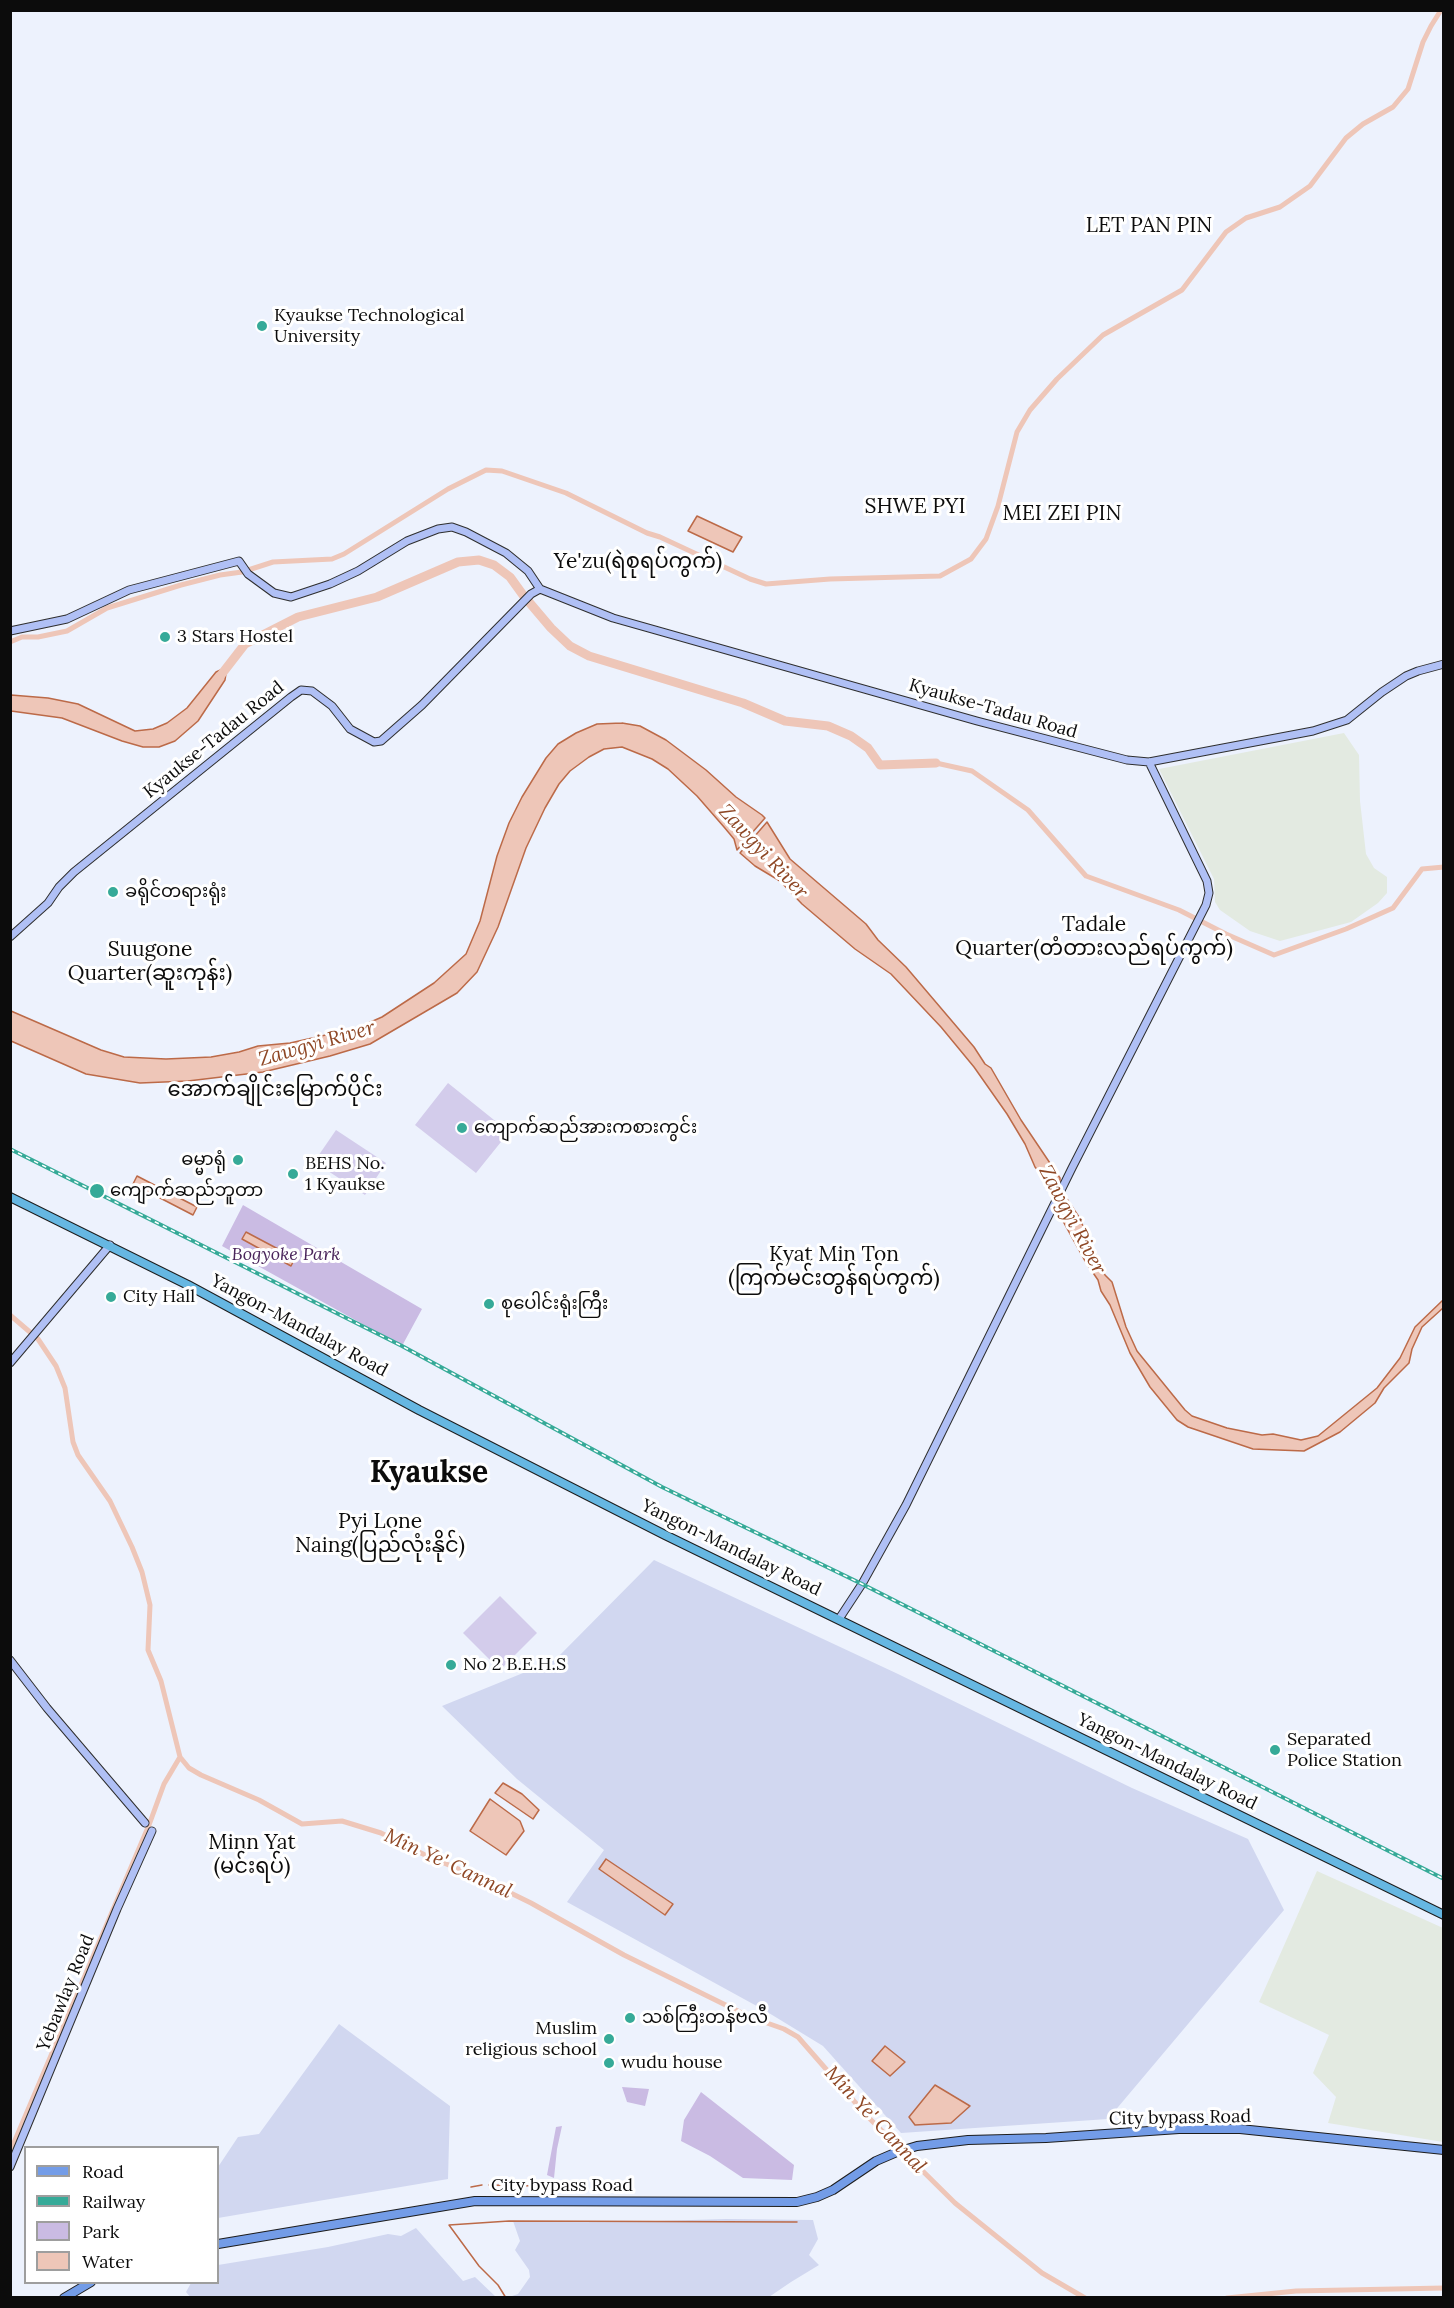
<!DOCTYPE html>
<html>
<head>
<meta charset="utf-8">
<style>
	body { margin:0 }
	#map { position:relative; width:1454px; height:2308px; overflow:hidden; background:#edf2fd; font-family:Lora,serif }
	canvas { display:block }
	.frame { position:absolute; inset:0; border:12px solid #0c0c0c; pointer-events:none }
	.legend { position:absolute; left:24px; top:2146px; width:195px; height:138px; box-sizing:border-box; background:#fff; border:2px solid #9e9e9e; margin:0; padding:8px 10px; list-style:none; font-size:18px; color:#0c0c0c }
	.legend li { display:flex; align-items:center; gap:12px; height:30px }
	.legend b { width:30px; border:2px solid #9e9e9e }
</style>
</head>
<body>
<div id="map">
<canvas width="1454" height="2308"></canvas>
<div class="frame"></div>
<ul class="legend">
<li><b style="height:8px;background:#739ce7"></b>Road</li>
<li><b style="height:8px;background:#36aa98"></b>Railway</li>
<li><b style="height:16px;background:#cabbe3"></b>Park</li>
<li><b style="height:16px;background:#eec6b8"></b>Water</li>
</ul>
</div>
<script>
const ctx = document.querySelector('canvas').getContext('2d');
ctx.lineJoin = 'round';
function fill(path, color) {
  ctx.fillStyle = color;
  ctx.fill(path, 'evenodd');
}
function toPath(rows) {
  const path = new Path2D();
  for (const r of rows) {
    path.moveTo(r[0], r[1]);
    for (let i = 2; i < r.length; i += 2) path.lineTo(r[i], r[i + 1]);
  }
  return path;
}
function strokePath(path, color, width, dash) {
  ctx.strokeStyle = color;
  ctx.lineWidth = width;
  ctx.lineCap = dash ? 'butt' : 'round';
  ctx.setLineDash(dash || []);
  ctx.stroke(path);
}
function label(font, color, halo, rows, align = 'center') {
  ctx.font = font + ' Lora,"Noto Sans Myanmar",serif';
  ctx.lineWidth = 6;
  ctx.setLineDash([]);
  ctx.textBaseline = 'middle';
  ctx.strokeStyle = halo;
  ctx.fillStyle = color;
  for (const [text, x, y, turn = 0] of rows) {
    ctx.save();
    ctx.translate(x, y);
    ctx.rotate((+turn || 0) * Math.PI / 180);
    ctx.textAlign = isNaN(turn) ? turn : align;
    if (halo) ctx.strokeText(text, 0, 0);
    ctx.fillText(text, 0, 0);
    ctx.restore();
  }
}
fill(toPath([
	[1344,733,1359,755,1360,801,1366,854,1374,868,1387,877,1387,893,1378,903,1351,922,1280,941,1250,931,1220,910,1215,902,1214,879,1159,769],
	[1317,1871,1443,1928,1443,2142,1328,2123,1336,2097,1313,2073,1329,2035,1259,2002]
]), '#e3eae1');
fill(toPath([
	[654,1560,898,1674,1132,1788,1248,1839,1284,1910,1108,2119,901,2133,823,2046,764,2010,567,1902,604,1850,517,1779,442,1706,555,1660],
	[339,2024,450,2106,448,2179,218,2218,218,2167,238,2137,259,2134],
	[726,2219,813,2220,818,2239,809,2255,819,2265,791,2282,769,2297,509,2297,518,2294,530,2277,529,2270,515,2250,520,2241,513,2221,623,2222],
	[416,2228,463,2281,475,2277,496,2297,191,2298,186,2292,191,2283,218,2282,218,2265,328,2247,388,2234,401,2236]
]), '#d1d7f0');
fill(toPath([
	[243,1205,422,1309,402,1346,222,1246],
	[622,2087,649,2089,645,2106,627,2102],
	[701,2092,794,2165,792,2180,743,2178,710,2156,681,2141,684,2120],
	[562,2126,557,2149,554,2178,547,2175,556,2127]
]), '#cabbe3');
fill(toPath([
	[448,1083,509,1132,476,1173,415,1125],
	[336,1130,386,1163,365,1195,314,1162],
	[500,1596,537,1633,500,1670,463,1633]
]), '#d3cceb');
const water = toPath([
	[697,516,742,537,733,552,688,531,697,516],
	[227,667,225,680,198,721,175,741,159,747,143,747,122,741,62,718,11,711,11,695,48,698,78,704,135,731,153,729,167,723,187,708,216,672,227,667],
	[622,723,640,726,666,740,706,770,736,797,762,815,765,818,751,834,748,832,750,835,745,841,741,839,744,842,737,850,734,839,724,827,697,796,668,769,652,759,622,747,604,749,589,757,570,771,559,784,545,808,526,848,498,927,477,972,457,993,370,1044,330,1056,263,1072,188,1081,140,1083,86,1074,11,1041,11,1011,101,1050,124,1057,166,1059,211,1057,239,1052,258,1046,290,1043,357,1028,382,1017,434,983,466,954,480,921,497,856,509,823,522,797,546,758,558,744,576,733,597,724,622,723],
	[767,822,790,859,866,924,878,940,906,967,974,1047,985,1064,991,1068,1021,1120,1060,1178,1060,1184,1067,1199,1079,1217,1105,1275,1112,1282,1126,1327,1137,1351,1185,1410,1192,1416,1227,1428,1262,1435,1273,1434,1301,1440,1318,1436,1377,1388,1400,1358,1415,1327,1443,1300,1443,1308,1422,1327,1412,1349,1409,1363,1384,1388,1375,1403,1340,1432,1304,1451,1253,1449,1188,1427,1177,1420,1150,1387,1130,1353,1110,1305,1101,1291,1098,1280,1085,1261,1059,1214,1055,1198,1045,1179,1035,1167,1025,1144,1007,1114,974,1067,941,1027,891,974,855,949,802,904,780,881,755,866,740,853,746,846,758,854,747,844,753,838,764,848,754,837,767,822],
	[137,1176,197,1207,193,1215,133,1184,137,1176],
	[246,1232,295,1258,291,1266,242,1239,246,1232],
	[503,1783,522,1794,539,1810,533,1819,495,1793,503,1783],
	[490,1799,520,1821,524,1831,506,1855,470,1831,490,1799],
	[606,1859,673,1904,665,1915,599,1869,606,1859],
	[885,2046,905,2062,890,2076,872,2061,885,2046],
	[935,2085,970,2106,951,2123,915,2125,909,2117,935,2085]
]);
fill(water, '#eec6b8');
strokePath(water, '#bc6a48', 1.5);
strokePath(toPath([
	[489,2185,537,2186],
	[471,2187,482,2185],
	[506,2298,498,2285,479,2266,449,2225,509,2221,797,2222]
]), '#bc6a48', 1.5);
strokePath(toPath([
	[10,642,22,637,38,637,67,631,107,608,181,585,220,575,242,572,273,562,332,559,344,554,448,489,486,470,502,471,566,493,647,533,660,537,750,579,766,584,830,579,940,576,971,559,986,539,998,506,1017,432,1030,410,1057,379,1103,335,1182,290,1226,232,1246,218,1280,207,1310,186,1346,138,1363,124,1393,107,1408,89,1423,42,1431,26,1441,10],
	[936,763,972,771,1028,810,1086,876,1179,910,1226,934,1274,955,1346,929,1393,908,1422,869,1444,867],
	[10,1315,38,1339,56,1366,65,1388,73,1442,78,1455,110,1501,132,1547,142,1572,150,1605,148,1650,161,1681,180,1757,189,1768,201,1775,259,1800,302,1824,342,1821,381,1833,427,1856,478,1877,531,1903,624,1955,750,2017,784,2029,798,2037,867,2116,955,2203,1042,2273,1085,2298],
	[10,2152,149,1825,164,1784,180,1757],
	[1227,2298,1296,2291,1444,2288]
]), '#eec6b8', 5);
strokePath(toPath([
	[221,675,245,644,298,617,377,597,458,562,479,560,494,565,510,577,523,595,551,628,570,646,589,656,743,703,785,721,828,726,851,736,868,748,880,765,936,763]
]), '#eec6b8', 9);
const secondary = toPath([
	[10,631,67,619,129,590,239,561,248,574,274,593,291,597,330,584,358,571,407,541,438,529,452,527,466,532,506,553,528,571,540,589],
	[10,937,48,903,59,887,74,872,291,697,301,690,312,691,332,706,350,729,374,742,381,741,422,705,531,594,540,589,613,618,977,721,1127,760,1149,762,1313,731,1347,720,1382,692,1406,676,1418,671,1444,664],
	[10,1363,110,1245],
	[839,1619,862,1584,906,1505,1072,1168,1206,905,1209,893,1207,881,1149,762],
	[10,1660,47,1708,145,1823],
	[10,2167,117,1909,152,1831]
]);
const primary = toPath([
	[218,2244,475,2201,797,2202,817,2197,833,2190,876,2161,897,2152,917,2146,968,2140,1046,2138,1179,2129,1240,2129,1444,2150],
	[64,2298,91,2282]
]);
const highway = toPath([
	[10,1197,188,1285,419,1410,665,1535,1444,1915]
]);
strokePath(secondary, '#2e2e2e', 9);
strokePath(primary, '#1d1d1d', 10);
strokePath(highway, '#1d1d1d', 10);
strokePath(secondary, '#b0c0f5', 7);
strokePath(primary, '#739ce7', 8);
strokePath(highway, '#66b7e2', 8);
const rail = toPath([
	[10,1149,402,1346,662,1487,862,1584,1444,1879]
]);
strokePath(rail, '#36aa98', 4);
strokePath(rail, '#fff', 1.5, [4.5]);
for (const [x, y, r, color] of [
	[262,326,6,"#36aa98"],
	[165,637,6,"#36aa98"],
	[113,892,6,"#36aa98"],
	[462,1128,6,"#36aa98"],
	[238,1160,6,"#36aa98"],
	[293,1174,6,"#36aa98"],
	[97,1191,8,"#36aa98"],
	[111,1297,6,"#36aa98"],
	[489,1304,6,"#36aa98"],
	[451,1665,6,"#36aa98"],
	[1275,1750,6,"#36aa98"],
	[630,2018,6,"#36aa98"],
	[609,2039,6,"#36aa98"],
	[609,2063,6,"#36aa98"]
]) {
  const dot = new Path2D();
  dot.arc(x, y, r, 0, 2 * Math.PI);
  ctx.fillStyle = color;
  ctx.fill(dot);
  strokePath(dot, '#fff', 2);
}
label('18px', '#0c0c0c', '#fff', [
	["Kyaukse Technological",274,316],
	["University",274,337],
	["3 Stars Hostel",177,637],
	["ခရိုင်တရားရုံး",125,892],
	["ကျောက်ဆည်အားကစားကွင်း",474,1128],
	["ဓမ္မာရုံ",226,1160,"right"],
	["BEHS No.",305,1164],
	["1 Kyaukse",305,1185],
	["ကျောက်ဆည်ဘူတာ",110,1191],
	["City Hall",123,1297],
	["စုပေါင်းရုံးကြီး",501,1304],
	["No 2 B.E.H.S",463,1665],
	["Separated",1287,1740],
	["Police Station",1287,1761],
	["သစ်ကြီးတန်ဗလီ",642,2018],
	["Muslim",597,2029,"right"],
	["religious school",597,2050,"right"],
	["wudu house",621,2063]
], 'left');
label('18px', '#0c0c0c', '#fff', [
	["Kyaukse-Tadau Road",993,709,16],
	["Kyaukse-Tadau Road",214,740,-39],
	["Yangon-Mandalay Road",299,1326,28],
	["Yangon-Mandalay Road",731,1548,26],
	["Yangon-Mandalay Road",1167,1762,26],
	["Yebawlay Road",66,1993,-68],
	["City bypass Road",1180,2118,-1],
	["City bypass Road",562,2186]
]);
label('italic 18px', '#4a255b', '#fff', [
	["Bogyoke Park",286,1255]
]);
label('italic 20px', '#8e4725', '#fff', [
	["Zawgyi River",763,852,47],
	["Zawgyi River",317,1044,-16],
	["Zawgyi River",1072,1220,62],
	["Min Ye' Cannal",448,1864,25],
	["Min Ye' Cannal",875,2120,47]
]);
label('21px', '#0c0c0c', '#fff', [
	["LET PAN PIN",1149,226],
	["SHWE PYI",915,507],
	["MEI ZEI PIN",1062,514],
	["Ye'zu(ရဲစုရပ်ကွက်)",638,562],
	["Tadale",1094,925],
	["Quarter(တံတားလည်ရပ်ကွက်)",1094,949],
	["Suugone",150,950],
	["Quarter(ဆူးကုန်း)",150,974],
	["အောက်ချိုင်းမြောက်ပိုင်း",275,1090],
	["Kyat Min Ton",834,1255],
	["(ကြက်မင်းတွန်ရပ်ကွက်)",834,1279],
	["Pyi Lone",380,1522],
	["Naing(ပြည်လုံးနိုင်)",380,1546],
	["Minn Yat",252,1843],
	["(မင်းရပ်)",252,1867]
]);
label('bold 30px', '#0c0c0c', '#fff', [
	["Kyaukse",429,1473]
]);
</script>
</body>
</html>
